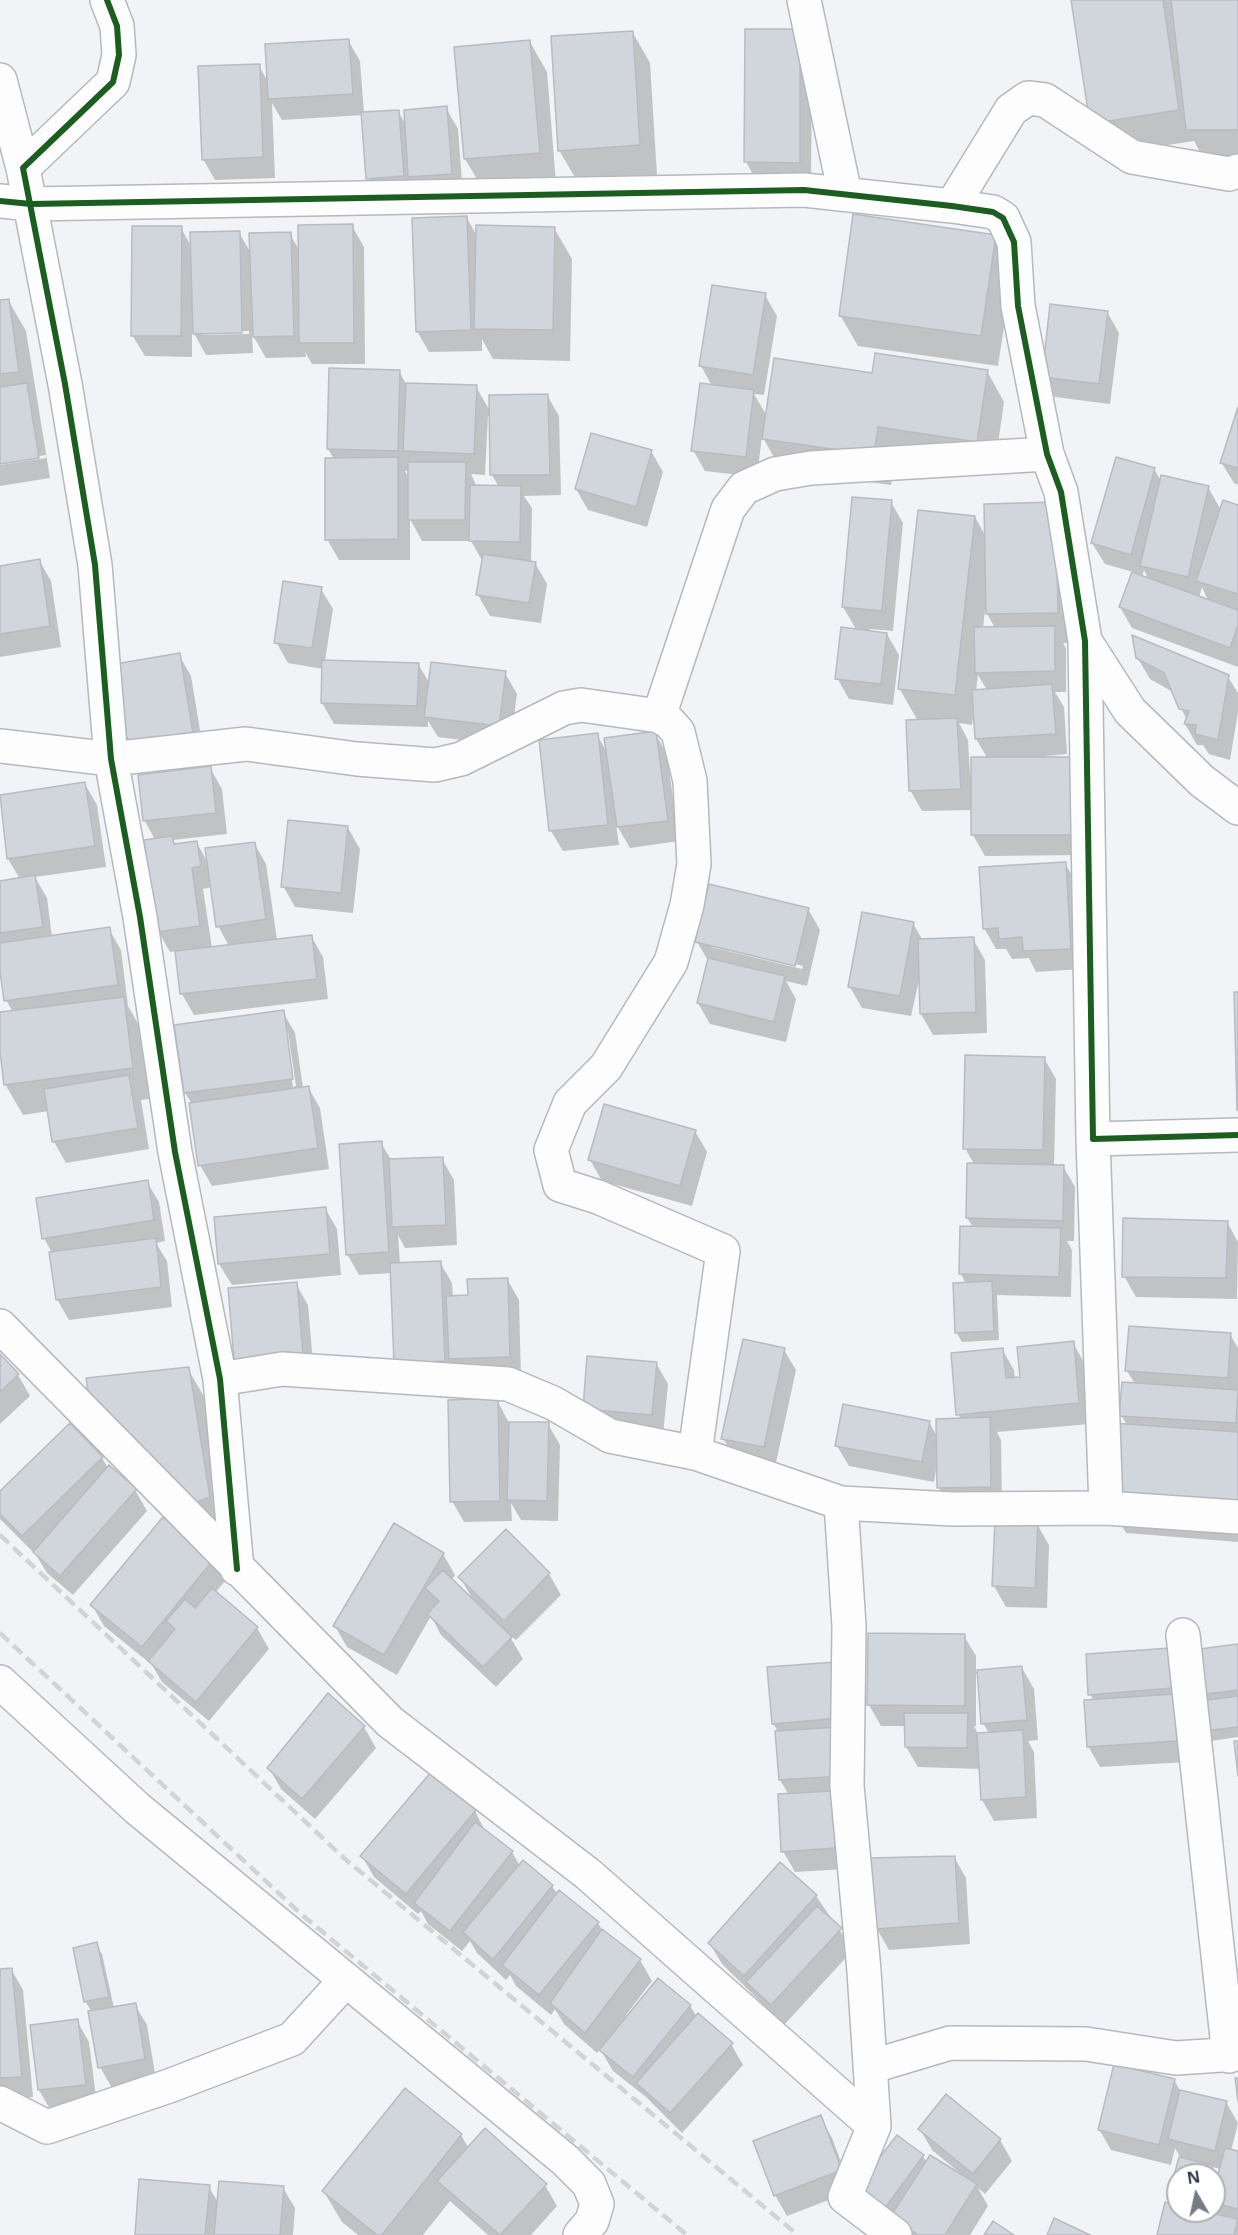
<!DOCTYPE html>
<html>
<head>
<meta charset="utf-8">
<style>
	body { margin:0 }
	#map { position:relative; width:1238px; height:2235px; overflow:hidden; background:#f1f3f6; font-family:"Open Sans",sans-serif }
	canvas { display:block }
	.north { position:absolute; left:1166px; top:2163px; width:60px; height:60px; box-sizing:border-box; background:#fff; border:2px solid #aeb1b6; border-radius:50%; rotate:351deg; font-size:16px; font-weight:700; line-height:24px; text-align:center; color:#343c49 }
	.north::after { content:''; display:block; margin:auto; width:21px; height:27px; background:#767c86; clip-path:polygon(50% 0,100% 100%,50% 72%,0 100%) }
</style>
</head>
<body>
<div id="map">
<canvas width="1238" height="2235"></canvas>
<div class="north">N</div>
</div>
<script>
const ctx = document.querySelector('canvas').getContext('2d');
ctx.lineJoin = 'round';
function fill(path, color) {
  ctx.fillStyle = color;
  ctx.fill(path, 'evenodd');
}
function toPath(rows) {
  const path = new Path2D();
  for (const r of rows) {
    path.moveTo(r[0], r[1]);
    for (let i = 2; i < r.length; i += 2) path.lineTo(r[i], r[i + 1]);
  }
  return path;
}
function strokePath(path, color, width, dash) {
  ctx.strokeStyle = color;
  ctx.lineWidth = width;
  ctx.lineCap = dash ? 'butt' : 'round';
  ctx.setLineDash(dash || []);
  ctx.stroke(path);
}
fill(toPath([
	[1073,0,1238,0,1238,160,1205,161,1194,141,1109,154],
	[746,30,812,52,811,183,758,183,746,162],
	[633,33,650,63,657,175,577,181,559,150],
	[348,40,360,61,364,113,398,111,406,125,446,108,458,129,463,195,380,199,368,178,363,115,282,120,272,103,275,178,215,180,203,159,259,66,268,82],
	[530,42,547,72,556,183,483,189,465,159],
	[467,218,477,236,554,228,572,259,570,361,493,359,482,339,482,351,429,352,417,331],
	[352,226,364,247,365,364,312,364,305,352,306,357,266,358,252,334,253,353,206,355,192,330,192,357,145,356,132,335,181,228,192,248,239,233,251,253,290,234,299,250],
	[249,331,249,334,203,335,203,332],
	[995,236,1013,267,998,366,858,346,840,315],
	[765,295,777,316,764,395,754,394,767,416,873,375,987,371,1004,402,994,472,895,457,891,485,781,470,762,436,757,477,705,471,693,450,712,386,701,366],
	[8,300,26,331,50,478,0,486,0,465,46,458,46,455,0,462,0,301],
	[1107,312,1119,333,1110,404,1055,397,1043,377],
	[399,371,406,384,476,387,490,411,547,395,559,416,561,495,524,496,532,508,531,563,535,563,547,584,541,623,490,616,478,595,483,562,471,541,422,541,410,519,410,560,339,560,327,539,334,459,328,449],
	[488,416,490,416,492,475,499,487,477,487,471,474,485,475],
	[405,471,410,471,410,480],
	[1238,411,1238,485,1234,483,1221,462],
	[651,451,663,472,647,527,588,510,576,489],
	[1154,469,1161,481,1208,487,1221,510,1238,506,1238,667,1132,628,1120,607,1133,572,1105,564,1092,543],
	[1144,570,1149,580,1142,577],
	[1202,587,1206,596,1210,602,1199,598],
	[854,498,891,502,903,523,893,631,870,629,870,632,887,634,899,655,893,705,849,699,837,678,857,631,843,607],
	[975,517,986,537,1073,535,1075,643,1063,643,1066,648,1066,692,1055,692,1064,707,1067,754,1046,756,1046,758,1070,758,1082,855,985,856,973,835,973,810,922,811,910,790,918,721,899,688],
	[985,610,995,628,983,628],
	[978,675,987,690,976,691],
	[973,718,976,739,988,759,970,775,968,740,959,723,972,725],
	[39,560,51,581,61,647,0,657,0,567],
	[321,589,333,609,325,661,418,664,430,684,505,673,517,694,510,746,438,737,428,721,428,727,334,724,322,703,323,669,288,663,276,642],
	[179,655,191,676,205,760,143,771],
	[1137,657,1228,677,1238,693,1238,712,1230,760,1209,754,1203,745,1197,745,1185,724,1187,720,1173,692,1150,679],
	[655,733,667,754,679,841,630,848,616,824,619,845,563,851,551,831,597,735,608,754],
	[210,768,222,789,227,834,173,840,176,845,197,843,208,863,254,843,266,864,277,940,311,936,323,957,328,999,194,1015,182,994,177,951,170,952,158,931,155,840,145,821,139,776],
	[212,887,218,926,229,946,212,948,203,889],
	[85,784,97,805,106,867,35,877,47,898,52,937,109,929,121,950,128,1006,141,1029,149,1099,141,1100,149,1149,66,1163,54,1142,49,1111,23,1115,5,1084,0,1014,13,1012,6,1000,0,960,0,882,20,879,8,859,0,796],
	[348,828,360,849,353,913,295,907,283,886],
	[1065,863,1077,884,1082,969,1036,972,1029,958,1012,959,1006,949,996,949,984,928],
	[808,909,820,930,807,986,786,981,796,999,786,1042,710,1024,698,1003,709,962,697,942],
	[711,944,803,966,802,969,711,947],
	[913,923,923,941,973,939,985,960,987,1033,933,1035,921,1014,920,976,911,1016,862,1008,850,987],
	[283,1012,295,1033,303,1088,308,1087,320,1108,329,1169,212,1186,200,1165,192,1104,185,1093,176,1027],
	[285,1032,288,1032,296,1086,293,1087],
	[1044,1058,1056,1079,1054,1166,1063,1166,1075,1187,1074,1241,1067,1241,1072,1250,1071,1297,997,1295,999,1340,962,1342,956,1332,966,1284,961,1274,973,1227,967,1218,974,1164,965,1148],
	[695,1131,707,1152,692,1206,602,1181,590,1160],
	[381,1143,392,1161,442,1159,454,1180,457,1245,405,1248,398,1235,400,1264,440,1262,452,1283,453,1297,469,1297,507,1279,519,1300,521,1378,408,1384,392,1273,359,1275,347,1254],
	[147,1182,159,1202,165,1241,156,1243,167,1261,172,1307,69,1320,57,1299,52,1253,44,1238],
	[325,1208,337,1229,341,1275,232,1285,219,1264,215,1218],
	[1227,1222,1238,1242,1237,1299,1136,1297,1124,1276],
	[296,1284,308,1305,314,1374,248,1380],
	[1230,1334,1238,1348,1238,1542,1126,1533,1108,1502,1127,1425,1121,1415,1135,1384,1127,1371],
	[1073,1343,1085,1364,1090,1424,997,1432,1001,1440,1002,1508,951,1508,939,1488,937,1464,934,1482,849,1466,837,1446,929,1422,938,1438,961,1419,958,1414,1002,1349,1014,1370,1015,1379,1021,1379],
	[784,1350,796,1370,775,1467,735,1459,723,1438],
	[0,1356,18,1375,30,1396,0,1424],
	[656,1363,668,1384,663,1435,596,1430,584,1409],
	[188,1369,206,1400,227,1528,210,1534,108,1429],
	[497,1400,509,1423,548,1424,560,1445,558,1521,521,1520,511,1503,512,1521,464,1522,452,1501],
	[70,1425,102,1458,108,1468,135,1490,147,1511,73,1595,47,1573,36,1555,0,1519,0,1493],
	[1037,1524,1049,1545,1047,1608,1006,1607,994,1586],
	[506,1531,549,1574,561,1595,516,1640,509,1635,523,1659,496,1687,441,1635,431,1616,397,1675,347,1647,335,1626,443,1554,455,1575,452,1580,473,1600,460,1577],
	[213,1560,225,1581,215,1593,257,1628,269,1649,209,1721,162,1682,152,1665,104,1626,92,1605],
	[964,1636,976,1656,976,1672,1022,1668,1034,1689,1038,1740,1028,1741,1034,1752,1037,1818,994,1821,982,1800,981,1769,918,1767,906,1747,906,1726,881,1726,869,1705],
	[976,1674,978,1674,983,1723,989,1733,978,1734,974,1726,976,1726],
	[1238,1646,1238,1737,1211,1741,1205,1731,1200,1694],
	[1169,1650,1188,1762,1100,1767,1088,1746,1094,1701,1090,1694],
	[835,1664,846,1869,795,1872,783,1851,789,1795,780,1780,778,1732,773,1723],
	[364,1727,376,1748,315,1819,281,1789,269,1768],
	[475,1811,486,1833,512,1852,520,1866,552,1886,558,1895,598,1923,603,1932,640,1960,652,1981,626,2015,690,2006,697,2017,731,2044,743,2065,682,2133,646,2097,613,2071,600,2049,597,2053,564,2024,555,2009,551,2015,516,1986,510,1975,506,1980,477,1953,470,1941,462,1951,428,1924,421,1911,418,1914,374,1877,362,1856],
	[954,1857,966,1878,970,1944,889,1950,877,1929],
	[816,1896,853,1950,784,2025,722,1964,710,1944],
	[96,1944,102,1954,114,2008,135,2005,147,2025,156,2080,112,2088,100,2067,92,2012,85,2001],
	[11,1969,23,1990,33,2097,0,2100,0,1970],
	[77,2021,89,2042,97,2105,51,2111,39,2090],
	[1174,2080,1181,2092,1226,2102,1238,2123,1231,2151,1238,2152,1238,2235,1159,2235,1174,2205,1170,2198,1180,2157,1175,2148,1171,2165,1111,2150,1099,2129],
	[1212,2167,1221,2169,1218,2178],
	[1178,2175,1214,2175,1214,2205,1220,2217,1208,2214,1209,2211,1178,2211],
	[947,2096,1000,2140,1012,2161,985,2194,978,2188,988,2206,970,2235,902,2235,868,2212,923,2156,927,2163,960,2173,932,2150,920,2129],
	[820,2117,832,2138,852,2191,787,2216,775,2195],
	[461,2135,469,2149,545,2185,557,2206,531,2235,488,2235,450,2201,423,2235,358,2235,342,2222,324,2192],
	[209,2187,219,2204,283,2188,295,2208,293,2235,136,2235]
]), '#0003');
const building = toPath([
	[1071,0,1163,0,1179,110,1090,124,1071,0],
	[1171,0,1238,0,1238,130,1186,130,1171,0],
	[745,29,800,29,800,163,744,162,745,29],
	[633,31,640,145,558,151,551,36,633,31],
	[349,39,353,94,268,99,265,44,349,39],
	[530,40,540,153,464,159,454,47,530,40],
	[260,64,263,157,202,160,198,66,260,64],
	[447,106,452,174,408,177,404,110,447,106],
	[399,110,404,176,366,179,361,112,399,110],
	[853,214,996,235,981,336,839,316,853,214],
	[467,216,471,330,416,332,412,218,467,216],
	[353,224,354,343,299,343,298,225,353,224],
	[476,225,555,227,553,330,474,329,476,225],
	[132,226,182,226,181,336,131,336,132,226],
	[240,231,242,333,193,334,190,232,240,231],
	[291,232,294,336,253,337,249,233,291,232],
	[712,285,766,293,753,375,699,366,712,285],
	[9,299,19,372,0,374,0,300,9,299],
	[1050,304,1108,311,1099,384,1042,377,1050,304],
	[875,353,988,370,977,442,878,427,874,455,762,439,774,358,872,373,875,353],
	[329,368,400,370,398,451,327,449,329,368],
	[27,383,39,458,0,464,0,387,27,383],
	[406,383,477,385,474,454,403,451,406,383],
	[700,383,754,390,746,457,691,451,700,383],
	[548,394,550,475,490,475,489,395,548,394],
	[1238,407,1238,468,1220,463,1238,407],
	[591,433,652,450,636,507,575,489,591,433],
	[398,457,398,539,325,540,325,458,398,457],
	[1116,457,1155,468,1131,555,1091,543,1116,457],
	[408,462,466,462,465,520,408,520,408,462],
	[1161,475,1209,486,1188,577,1140,566,1161,475],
	[470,485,521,486,520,542,469,541,470,485],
	[852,497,892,500,882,611,842,607,852,497],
	[1223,500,1238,505,1238,594,1196,581,1223,500],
	[1056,502,1058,613,986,614,984,504,1056,502],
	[918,510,975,516,955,695,898,689,918,510],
	[483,554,536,562,529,603,476,595,483,554],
	[40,559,50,626,0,634,0,566,40,559],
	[1132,572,1238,610,1238,625,1230,648,1119,607,1132,572],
	[283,581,322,587,312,648,274,643,283,581],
	[1055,626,1055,671,975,673,974,627,1055,626],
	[841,627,887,633,881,684,835,679,841,627],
	[1132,635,1229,675,1218,740,1195,734,1196,725,1184,724,1189,711,1179,709,1164,673,1136,658,1132,635],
	[180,653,194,740,129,751,115,664,180,653],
	[322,660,419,663,417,706,321,703,322,660],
	[431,662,506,671,499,726,424,717,431,662],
	[1052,684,1056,734,975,739,972,690,1052,684],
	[957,718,961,789,909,791,906,720,957,718],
	[656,731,668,821,617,827,604,738,656,731],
	[598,733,608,825,549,831,539,740,598,733],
	[971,757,1071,757,1071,835,971,835,971,757],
	[211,766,216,813,143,821,138,775,211,766],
	[85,782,95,846,7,859,0,795,85,782],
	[288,820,348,826,341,893,281,887,288,820],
	[172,836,174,844,197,841,201,866,192,868,200,926,157,932,144,840,172,836],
	[255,842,266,919,216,927,205,848,255,842],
	[1066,862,1071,949,1023,951,1022,937,999,939,998,928,983,929,979,867,1066,862],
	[35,875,43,927,0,933,0,881,35,875],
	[709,884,809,908,795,966,695,942,709,884],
	[862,912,914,922,900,996,848,987,862,912],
	[110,927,118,985,4,1001,0,971,0,943,110,927],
	[312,935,317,979,180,994,175,951,312,935],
	[974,937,976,1012,920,1014,918,939,974,937],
	[708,958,785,976,774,1022,697,1003,708,958],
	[1234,992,1238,992,1238,1110,1237,1110,1234,992],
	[124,997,133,1068,4,1085,0,1052,0,1012,124,997],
	[284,1010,293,1079,184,1093,174,1025,284,1010],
	[965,1055,1045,1057,1043,1150,963,1149,965,1055],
	[129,1075,138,1128,52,1142,44,1089,129,1075],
	[309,1086,318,1148,198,1166,189,1103,309,1086],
	[604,1104,696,1130,680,1186,588,1160,604,1104],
	[382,1141,389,1252,346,1255,339,1144,382,1141],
	[443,1157,446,1225,392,1227,389,1159,443,1157],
	[967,1163,1064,1165,1063,1221,966,1218,967,1163],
	[148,1180,154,1220,42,1239,36,1198,148,1180],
	[326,1207,330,1254,218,1264,214,1217,326,1207],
	[1123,1218,1228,1221,1226,1278,1122,1277,1123,1218],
	[960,1226,1061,1228,1059,1277,959,1274,960,1226],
	[156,1238,161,1287,56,1300,49,1252,156,1238],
	[441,1261,445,1361,394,1364,390,1263,441,1261],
	[508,1278,510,1357,449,1359,446,1296,468,1295,467,1279,508,1278],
	[992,1281,994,1331,955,1333,953,1283,992,1281],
	[297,1282,303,1354,234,1360,228,1288,297,1282],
	[1129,1326,1231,1333,1228,1378,1125,1371,1129,1326],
	[743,1339,785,1348,764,1447,721,1439,743,1339],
	[1074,1341,1079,1403,956,1415,951,1353,1003,1348,1006,1378,1020,1377,1017,1347,1074,1341],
	[0,1354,19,1374,0,1392,0,1354],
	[587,1356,657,1362,652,1415,583,1409,587,1356],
	[189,1367,210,1497,191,1504,89,1398,86,1378,189,1367],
	[1122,1382,1238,1390,1236,1423,1119,1416,1122,1382],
	[498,1398,500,1501,450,1502,448,1400,498,1398],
	[843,1404,930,1421,922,1462,835,1446,843,1404],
	[990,1417,991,1487,937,1488,936,1419,990,1417],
	[509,1422,549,1422,547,1501,507,1500,509,1422],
	[70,1423,103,1457,22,1536,0,1514,0,1491,70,1423],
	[1113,1423,1238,1432,1238,1513,1107,1503,1113,1423],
	[109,1465,137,1489,60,1576,33,1552,109,1465],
	[163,1517,214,1559,142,1647,90,1605,163,1517],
	[995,1521,1038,1523,1035,1588,992,1586,995,1521],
	[394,1523,444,1553,384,1655,333,1626,394,1523],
	[506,1529,550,1573,504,1621,458,1577,506,1529],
	[443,1570,512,1637,483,1667,427,1614,439,1601,425,1588,443,1570],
	[212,1588,258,1627,196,1702,148,1661,175,1629,166,1621,185,1599,195,1608,212,1588],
	[868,1633,965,1634,965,1706,867,1705,868,1633],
	[1238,1644,1238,1690,1198,1695,1192,1650,1238,1644],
	[1170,1648,1173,1688,1088,1695,1086,1654,1170,1648],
	[836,1662,841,1718,772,1724,767,1667,836,1662],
	[1022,1666,1027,1720,981,1724,977,1670,1022,1666],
	[328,1693,365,1726,302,1799,267,1768,328,1693],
	[1175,1694,1177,1741,1087,1747,1084,1700,1175,1694],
	[1238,1696,1238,1727,1204,1731,1200,1701,1238,1696],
	[904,1713,968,1713,967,1748,905,1747,904,1713],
	[839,1727,843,1776,779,1780,775,1731,839,1727],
	[1023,1730,1026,1797,981,1800,977,1733,1023,1730],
	[1234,1741,1238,1741,1238,1776,1234,1741],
	[431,1772,476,1810,406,1894,360,1856,431,1772],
	[832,1791,835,1848,781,1852,778,1794,832,1791],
	[475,1822,513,1851,450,1931,414,1903,475,1822],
	[955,1856,959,1923,876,1929,868,1858,955,1856],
	[523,1860,553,1885,493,1960,463,1932,523,1860],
	[780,1862,817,1895,744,1976,708,1943,780,1862],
	[559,1890,599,1922,539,1995,502,1965,559,1890],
	[817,1906,842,1928,771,2005,746,1982,817,1906],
	[602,1929,641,1959,585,2033,550,2003,602,1929],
	[97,1942,109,1997,84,2002,73,1948,97,1942],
	[12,1968,22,2077,0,2078,0,1969,12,1968],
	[658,1978,691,2005,633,2077,599,2050,658,1978],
	[136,2003,145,2059,98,2068,88,2011,136,2003],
	[698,2013,733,2043,670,2113,636,2083,698,2013],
	[78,2019,86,2085,38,2090,30,2025,78,2019],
	[1114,2064,1175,2079,1159,2145,1098,2130,1114,2064],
	[1235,2078,1238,2078,1238,2101,1235,2078],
	[405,2088,462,2134,382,2235,377,2235,322,2191,405,2088],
	[1180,2090,1227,2101,1215,2151,1168,2139,1180,2090],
	[946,2094,1001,2139,973,2174,918,2129,946,2094],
	[821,2115,842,2170,774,2196,753,2141,821,2115],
	[485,2128,547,2184,500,2235,437,2181,485,2128],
	[897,2135,924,2155,882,2212,854,2191,897,2135],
	[1225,2148,1238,2151,1238,2209,1214,2203,1214,2189,1225,2148],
	[930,2155,977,2184,945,2235,918,2235,890,2217,930,2155],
	[1179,2157,1212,2165,1210,2175,1178,2175,1178,2201,1168,2199,1179,2157],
	[139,2179,210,2185,205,2235,135,2235,139,2179],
	[219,2181,284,2186,280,2235,214,2235,219,2181],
	[1165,2202,1178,2205,1178,2211,1203,2211,1238,2219,1234,2235,1157,2235,1165,2202],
	[1054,2218,1090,2235,1047,2235,1054,2218],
	[993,2221,1014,2235,984,2235,993,2221]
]);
fill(building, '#d1d5dc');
strokePath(building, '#b7bbc2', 1.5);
const minor = toPath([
	[107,0,117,26,119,55,113,82,23,168,65,384,95,565,111,759,140,917,175,1152,220,1379,237,1569],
	[804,0,845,194],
	[0,80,23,168],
	[0,201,31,204,804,190,952,206,993,212,1003,218,1014,242,1018,306,1047,454,1061,492,1085,641,1093,1139,1238,1135],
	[952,206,1011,110,1028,98,1045,100,1132,157,1229,174,1238,171],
	[1085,641,1130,711,1202,781,1238,808],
	[659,716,728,509,744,488,775,474,811,468,1047,454],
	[0,746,111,759,246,744,357,759,435,765,461,759,564,708,581,705,659,716,669,722,678,732,690,781,694,864,687,905,671,962,606,1067,570,1103,551,1150,560,1185,598,1197,723,1251,695,1453],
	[1093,1139,1106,1508],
	[0,1326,390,1722,588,1874,874,2126],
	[220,1379,282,1369,508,1384,553,1403,610,1436,695,1453,841,1503],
	[1183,1635,1229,2056],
	[0,1682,138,1809,565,2160,589,2184,597,2204,592,2221,580,2235],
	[870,2067,950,2043,1086,2044,1176,2058,1238,2054],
	[0,2103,47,2127,169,2086,292,2039,345,1981],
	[895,2235,845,2197,874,2126,864,1971,847,1786,849,1626,841,1503,953,1509,1106,1508,1238,1517]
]);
strokePath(minor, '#b4b9c0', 36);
strokePath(minor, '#fdfdfe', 33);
strokePath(toPath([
	[0,1535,345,1859,798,2235],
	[0,1633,301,1914,687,2235]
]), '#d2d3d5', 4.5, [12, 6]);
strokePath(toPath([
	[107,0,117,26,119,55,113,82,23,168,65,384,95,565,111,759,140,917,175,1152,220,1379,237,1569],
	[0,201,31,204,804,190,952,206,993,212,1003,218,1014,242,1018,306,1047,454,1061,492,1085,641,1093,1139,1238,1135]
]), '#1b5e20', 6);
</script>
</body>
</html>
